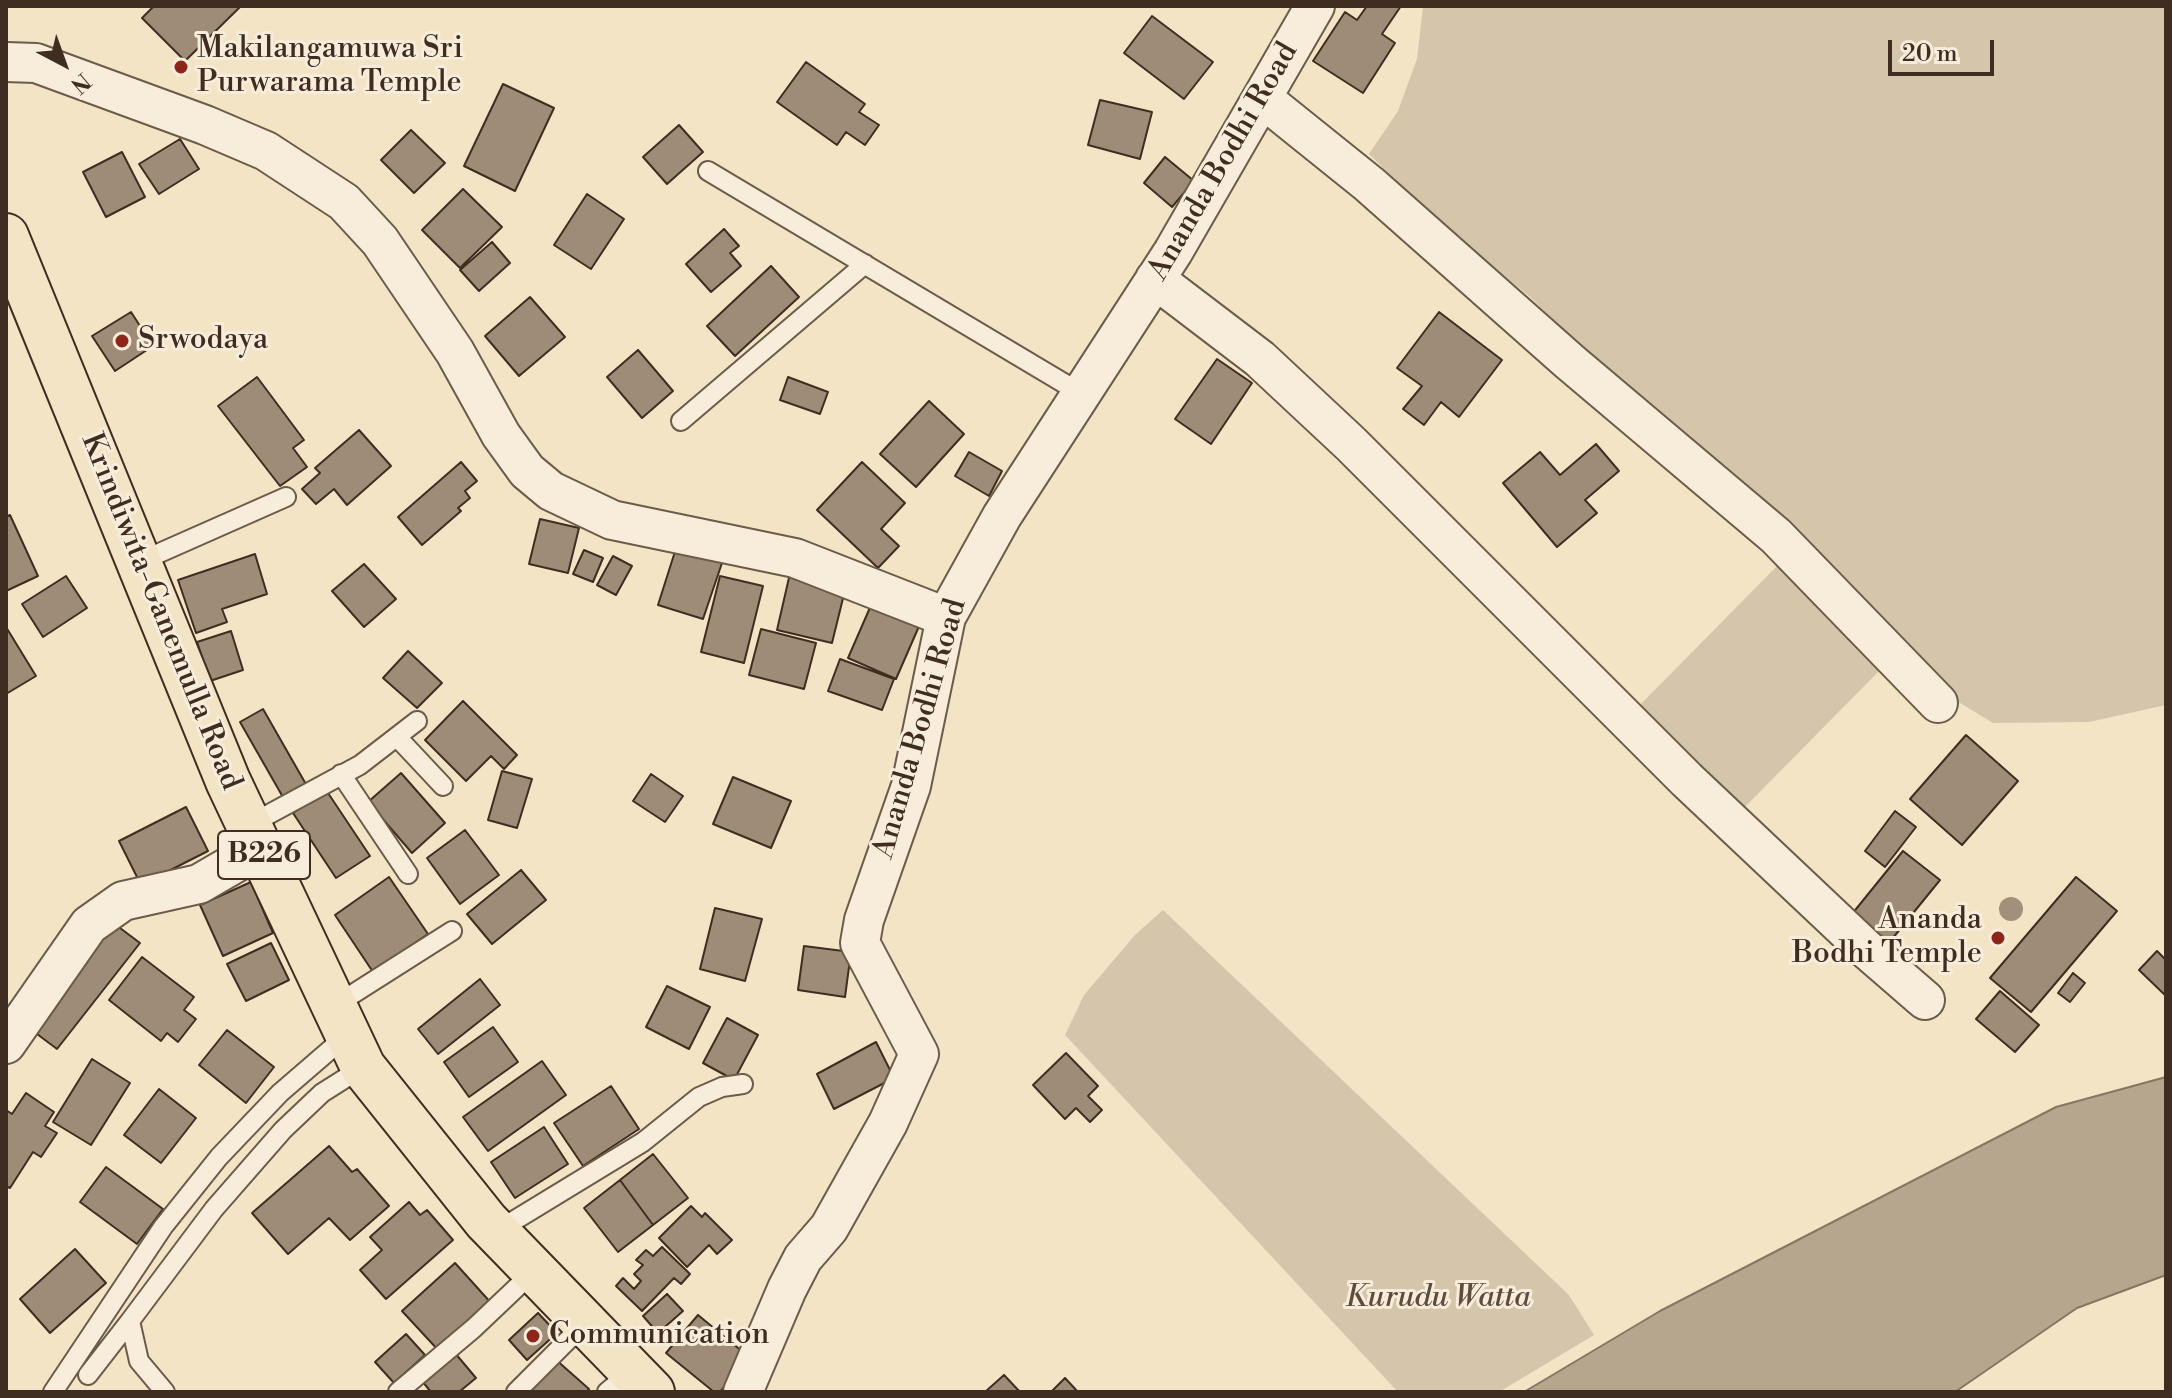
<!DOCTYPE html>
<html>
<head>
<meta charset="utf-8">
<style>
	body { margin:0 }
	#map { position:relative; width:2172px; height:1398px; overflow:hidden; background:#f4e4c6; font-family:"Libre Bodoni",serif }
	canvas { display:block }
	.frame { position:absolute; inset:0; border:8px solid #402d21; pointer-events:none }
	.north { position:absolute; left:24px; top:24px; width:80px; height:80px; -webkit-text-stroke:6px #f8edda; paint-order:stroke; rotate:139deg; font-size:22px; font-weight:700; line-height:32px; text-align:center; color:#402d21 }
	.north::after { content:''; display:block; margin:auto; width:28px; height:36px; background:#402d21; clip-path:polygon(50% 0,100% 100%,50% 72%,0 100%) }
	.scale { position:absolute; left:1888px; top:40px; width:106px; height:36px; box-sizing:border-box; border:4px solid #402d21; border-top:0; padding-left:10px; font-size:24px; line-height:28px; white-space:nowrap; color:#402d21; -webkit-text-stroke:6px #f8edda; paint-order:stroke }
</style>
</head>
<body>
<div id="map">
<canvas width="2172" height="1398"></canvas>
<div class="frame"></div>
<div class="north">N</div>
<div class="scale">20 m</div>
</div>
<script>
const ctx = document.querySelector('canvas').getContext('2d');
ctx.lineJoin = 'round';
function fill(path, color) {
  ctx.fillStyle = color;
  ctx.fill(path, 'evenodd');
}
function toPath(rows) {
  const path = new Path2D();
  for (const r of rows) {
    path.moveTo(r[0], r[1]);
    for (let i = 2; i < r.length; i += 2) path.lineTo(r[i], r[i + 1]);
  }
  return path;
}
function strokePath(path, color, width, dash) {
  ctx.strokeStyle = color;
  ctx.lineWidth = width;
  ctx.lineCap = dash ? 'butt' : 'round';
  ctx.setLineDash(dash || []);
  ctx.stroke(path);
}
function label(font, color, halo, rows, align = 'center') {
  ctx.font = font + ' "Libre Bodoni",serif';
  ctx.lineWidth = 6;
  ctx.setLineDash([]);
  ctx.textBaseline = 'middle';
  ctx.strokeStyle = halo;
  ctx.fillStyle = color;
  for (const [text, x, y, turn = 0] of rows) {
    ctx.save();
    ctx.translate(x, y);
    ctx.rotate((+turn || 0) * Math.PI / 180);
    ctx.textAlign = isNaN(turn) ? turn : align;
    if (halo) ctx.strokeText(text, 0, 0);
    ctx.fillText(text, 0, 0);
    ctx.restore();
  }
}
fill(toPath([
	[1423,6,2166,6,2166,705,2089,722,1993,723,1960,703,1835,568,1629,395,1530,297,1434,218,1369,154,1398,111,1417,59],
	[1783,560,1887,663,1738,814,1634,711],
	[1163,910,1569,1295,1594,1335,1499,1392,1398,1392,1065,1035,1084,995,1135,935]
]), '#d5c5aa');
const water = toPath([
	[2166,1077,2166,1275,2077,1308,1955,1392,1524,1392,1660,1311,2056,1107,2166,1077]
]);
fill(water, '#b7a68e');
strokePath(water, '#877662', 2);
const building = toPath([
	[154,6,241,6,185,61,142,18,154,6],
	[1367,6,1401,6,1382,34,1395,43,1363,93,1313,61,1345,12,1357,20,1367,6],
	[1152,16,1213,62,1184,99,1124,53,1152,16],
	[806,62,865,104,859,112,879,125,865,145,846,132,837,145,777,102,806,62],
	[503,84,554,108,515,191,464,166,503,84],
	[1100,100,1152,112,1140,159,1088,145,1100,100],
	[679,125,703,152,667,184,643,157,679,125],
	[411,130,445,163,414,193,381,160,411,130],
	[180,139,199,169,159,194,139,164,180,139],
	[122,152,145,197,106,217,83,172,122,152],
	[1165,157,1194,181,1172,207,1144,183,1165,157],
	[463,189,502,227,460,268,422,230,463,189],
	[587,194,624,219,591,269,554,245,587,194],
	[724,229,739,246,730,253,741,266,711,292,686,264,724,229],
	[492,242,510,263,479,291,460,270,492,242],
	[771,266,799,297,735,356,707,326,771,266],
	[530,297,565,337,519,376,485,336,530,297],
	[131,312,153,346,115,371,92,336,131,312],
	[1439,312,1502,360,1459,417,1441,402,1424,425,1403,409,1422,386,1397,368,1439,312],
	[638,350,673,391,642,418,607,377,638,350],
	[1217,359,1252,383,1211,444,1175,419,1217,359],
	[257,377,304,440,293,448,307,467,280,486,218,406,257,377],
	[788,377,828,392,820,414,780,400,788,377],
	[929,401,964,434,916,487,880,454,929,401],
	[359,430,391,466,347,505,334,489,316,504,302,489,320,473,315,468,359,430],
	[1596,444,1619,471,1585,500,1597,513,1557,547,1503,483,1540,452,1560,475,1596,444],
	[969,452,1002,471,989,496,955,476,969,452],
	[461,462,477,481,465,491,470,498,458,508,461,511,422,545,398,517,461,462],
	[862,462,905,503,881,529,899,546,878,568,817,510,862,462],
	[10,515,38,576,6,591,6,517,10,515],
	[540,519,579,528,568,573,529,564,540,519],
	[678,542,724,557,703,619,658,605,678,542],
	[584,550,603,558,593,582,573,574,584,550],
	[255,554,267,594,222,609,227,622,196,633,178,580,255,554],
	[613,556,632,566,616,595,597,585,613,556],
	[364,564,396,599,364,627,332,591,364,564],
	[791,569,847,582,832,643,777,630,791,569],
	[66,576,87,608,43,637,22,604,66,576],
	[720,576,763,586,744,663,701,652,720,576],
	[872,603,920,624,896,679,848,658,872,603],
	[6,627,36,676,6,694,6,627],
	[761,629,816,643,804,689,749,675,761,629],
	[231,631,243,670,210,681,197,642,231,631],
	[408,651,442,683,417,708,383,678,408,651],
	[840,659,894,679,882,710,828,691,840,659],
	[463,701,517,755,504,769,491,756,466,781,425,740,463,701],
	[263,709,307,786,284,799,240,722,263,709],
	[1966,735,2018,781,1962,845,1910,799,1966,735],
	[502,771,532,779,517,828,488,820,502,771],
	[401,773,445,823,412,853,368,802,401,773],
	[651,774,683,796,665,822,633,801,651,774],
	[733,777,791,801,771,848,713,824,733,777],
	[326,790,370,856,336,878,293,813,326,790],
	[186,807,208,851,141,885,119,841,186,807],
	[1895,811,1916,827,1885,867,1865,851,1895,811],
	[465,830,499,875,460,904,427,858,465,830],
	[1903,851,1940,880,1888,944,1852,914,1903,851],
	[521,870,546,900,492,944,467,914,521,870],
	[389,877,428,934,373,972,335,915,389,877],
	[2076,877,2117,911,2031,1012,1990,978,2076,877],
	[251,882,273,933,223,956,200,905,251,882],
	[715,908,762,919,745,981,700,969,715,908],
	[112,922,140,943,57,1049,29,1028,112,922],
	[271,943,289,980,246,1001,227,964,271,943],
	[804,946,851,952,845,997,798,990,804,946],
	[2157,951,2166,960,2166,996,2139,970,2157,951],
	[142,957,194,997,184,1010,196,1019,178,1042,167,1033,161,1041,109,1000,142,957],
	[2073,973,2085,983,2070,1002,2058,993,2073,973],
	[480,979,500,1005,438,1054,418,1029,480,979],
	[667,986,710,1007,689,1049,646,1027,667,986],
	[2000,991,2039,1025,2015,1052,1976,1019,2000,991],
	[727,1018,758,1035,734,1080,703,1063,727,1018],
	[493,1027,518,1062,469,1097,444,1062,493,1027],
	[227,1030,274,1067,246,1103,199,1065,227,1030],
	[876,1042,894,1078,834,1109,817,1074,876,1042],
	[1066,1053,1098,1086,1088,1096,1102,1110,1090,1122,1076,1108,1065,1119,1033,1085,1066,1053],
	[92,1059,130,1083,91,1145,53,1122,92,1059],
	[542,1061,566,1095,488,1151,463,1117,542,1061],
	[611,1086,639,1129,583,1166,554,1123,611,1086],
	[159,1089,196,1118,161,1163,124,1135,159,1089],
	[26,1093,54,1112,45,1126,57,1133,41,1157,33,1152,10,1188,6,1186,6,1110,12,1114,26,1093],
	[544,1127,568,1164,515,1198,491,1162,544,1127],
	[329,1146,352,1172,357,1169,389,1206,350,1240,329,1218,288,1254,252,1213,329,1146],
	[653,1154,688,1198,653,1225,620,1180,653,1154],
	[106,1167,163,1209,137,1244,80,1202,106,1167],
	[620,1180,653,1225,618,1252,584,1208,620,1180],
	[409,1202,420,1215,427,1210,453,1240,386,1299,360,1270,382,1250,370,1237,409,1202],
	[691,1206,702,1217,705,1213,732,1240,717,1254,709,1245,687,1267,659,1238,691,1206],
	[662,1247,690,1274,681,1284,674,1278,642,1311,616,1286,623,1278,634,1289,641,1281,634,1274,643,1265,636,1260,646,1250,653,1256,662,1247],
	[75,1249,106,1283,50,1333,20,1299,75,1249],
	[455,1263,492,1304,439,1351,402,1311,455,1263],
	[667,1294,683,1311,658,1333,643,1316,667,1294],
	[538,1313,557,1333,527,1360,509,1340,538,1313],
	[698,1315,749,1357,720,1392,714,1392,666,1353,698,1315],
	[406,1334,425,1355,394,1383,375,1362,406,1334],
	[455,1353,476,1378,459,1392,431,1392,422,1381,455,1353],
	[554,1358,589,1389,586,1392,522,1392,554,1358],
	[1004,1375,1020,1392,985,1392,1004,1375],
	[1065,1378,1078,1392,1051,1392,1065,1378]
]);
fill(building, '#9e8c77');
strokePath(building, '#402d21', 2);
const service = toPath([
	[708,171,1082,394],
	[681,421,865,264],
	[139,562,286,497],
	[397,737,443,786],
	[341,774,408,874],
	[249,825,360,765,417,721],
	[334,1006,452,931],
	[497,1231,643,1142,699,1097,722,1087,743,1084],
	[88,1375,130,1321],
	[53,1392,163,1227,219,1157,280,1093,346,1036],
	[165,1392,139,1361,130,1321,214,1209,283,1130,322,1093,363,1067],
	[398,1392,474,1328,533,1272],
	[516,1392,585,1323],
	[607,1392,632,1371]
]);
const minor = toPath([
	[6,62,36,63,205,125,266,151,344,202,380,241,455,352,501,435,527,471,551,491,612,520,795,558,946,617],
	[1262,98,1369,184,1570,362,1776,536,1938,703],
	[1155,279,1260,359,1351,444,1687,780,1865,948,1925,1000],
	[6,1044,89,925,123,901,199,884,261,848],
	[743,1392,787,1289,803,1258,829,1228,888,1123,919,1054,860,943,864,920,911,786,946,617,1002,516,1173,252,1315,6]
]);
const primary = toPath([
	[6,236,228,781,363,1067,486,1221,652,1392]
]);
strokePath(service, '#6d5b4a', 22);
strokePath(minor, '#6d5b4a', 42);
strokePath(primary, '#402d21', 48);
strokePath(service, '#f8edda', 18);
strokePath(minor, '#f8edda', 38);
strokePath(primary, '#f4e4c6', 44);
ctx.fillStyle = '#a2907a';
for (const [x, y] of [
	[2011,909]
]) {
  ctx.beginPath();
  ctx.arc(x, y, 12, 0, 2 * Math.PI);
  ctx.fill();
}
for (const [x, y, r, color] of [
	[181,67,8,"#8f2418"],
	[122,341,8,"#8f2418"],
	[1998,938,8,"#8f2418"],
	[533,1336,8,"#8f2418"]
]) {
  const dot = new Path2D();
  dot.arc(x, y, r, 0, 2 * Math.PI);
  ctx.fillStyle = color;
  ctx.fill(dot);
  strokePath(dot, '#f8edda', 3);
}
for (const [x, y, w] of [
	[264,855,92]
]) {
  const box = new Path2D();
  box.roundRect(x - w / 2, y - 24, w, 48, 6);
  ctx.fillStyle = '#f8edda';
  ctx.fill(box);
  strokePath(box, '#402d21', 2);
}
label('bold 28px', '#402d21', null, [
	["B226",264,855]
]);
label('30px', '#402d21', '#f8edda', [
	["Makilangamuwa Sri",197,50],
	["Purwarama Temple",197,84],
	["Srwodaya",138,341],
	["Ananda",1982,921,"right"],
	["Bodhi Temple",1982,955,"right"],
	["Communication",549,1336]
], 'left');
label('30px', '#402d21', '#f8edda', [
	["Ananda Bodhi Road",1224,162,-60],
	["Krindiwita-Ganemulla Road",160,612,68],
	["Ananda Bodhi Road",921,729,-74]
]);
label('italic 30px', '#5e4b3c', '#f8edda', [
	["Kurudu Watta",1438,1299]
]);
</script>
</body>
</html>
